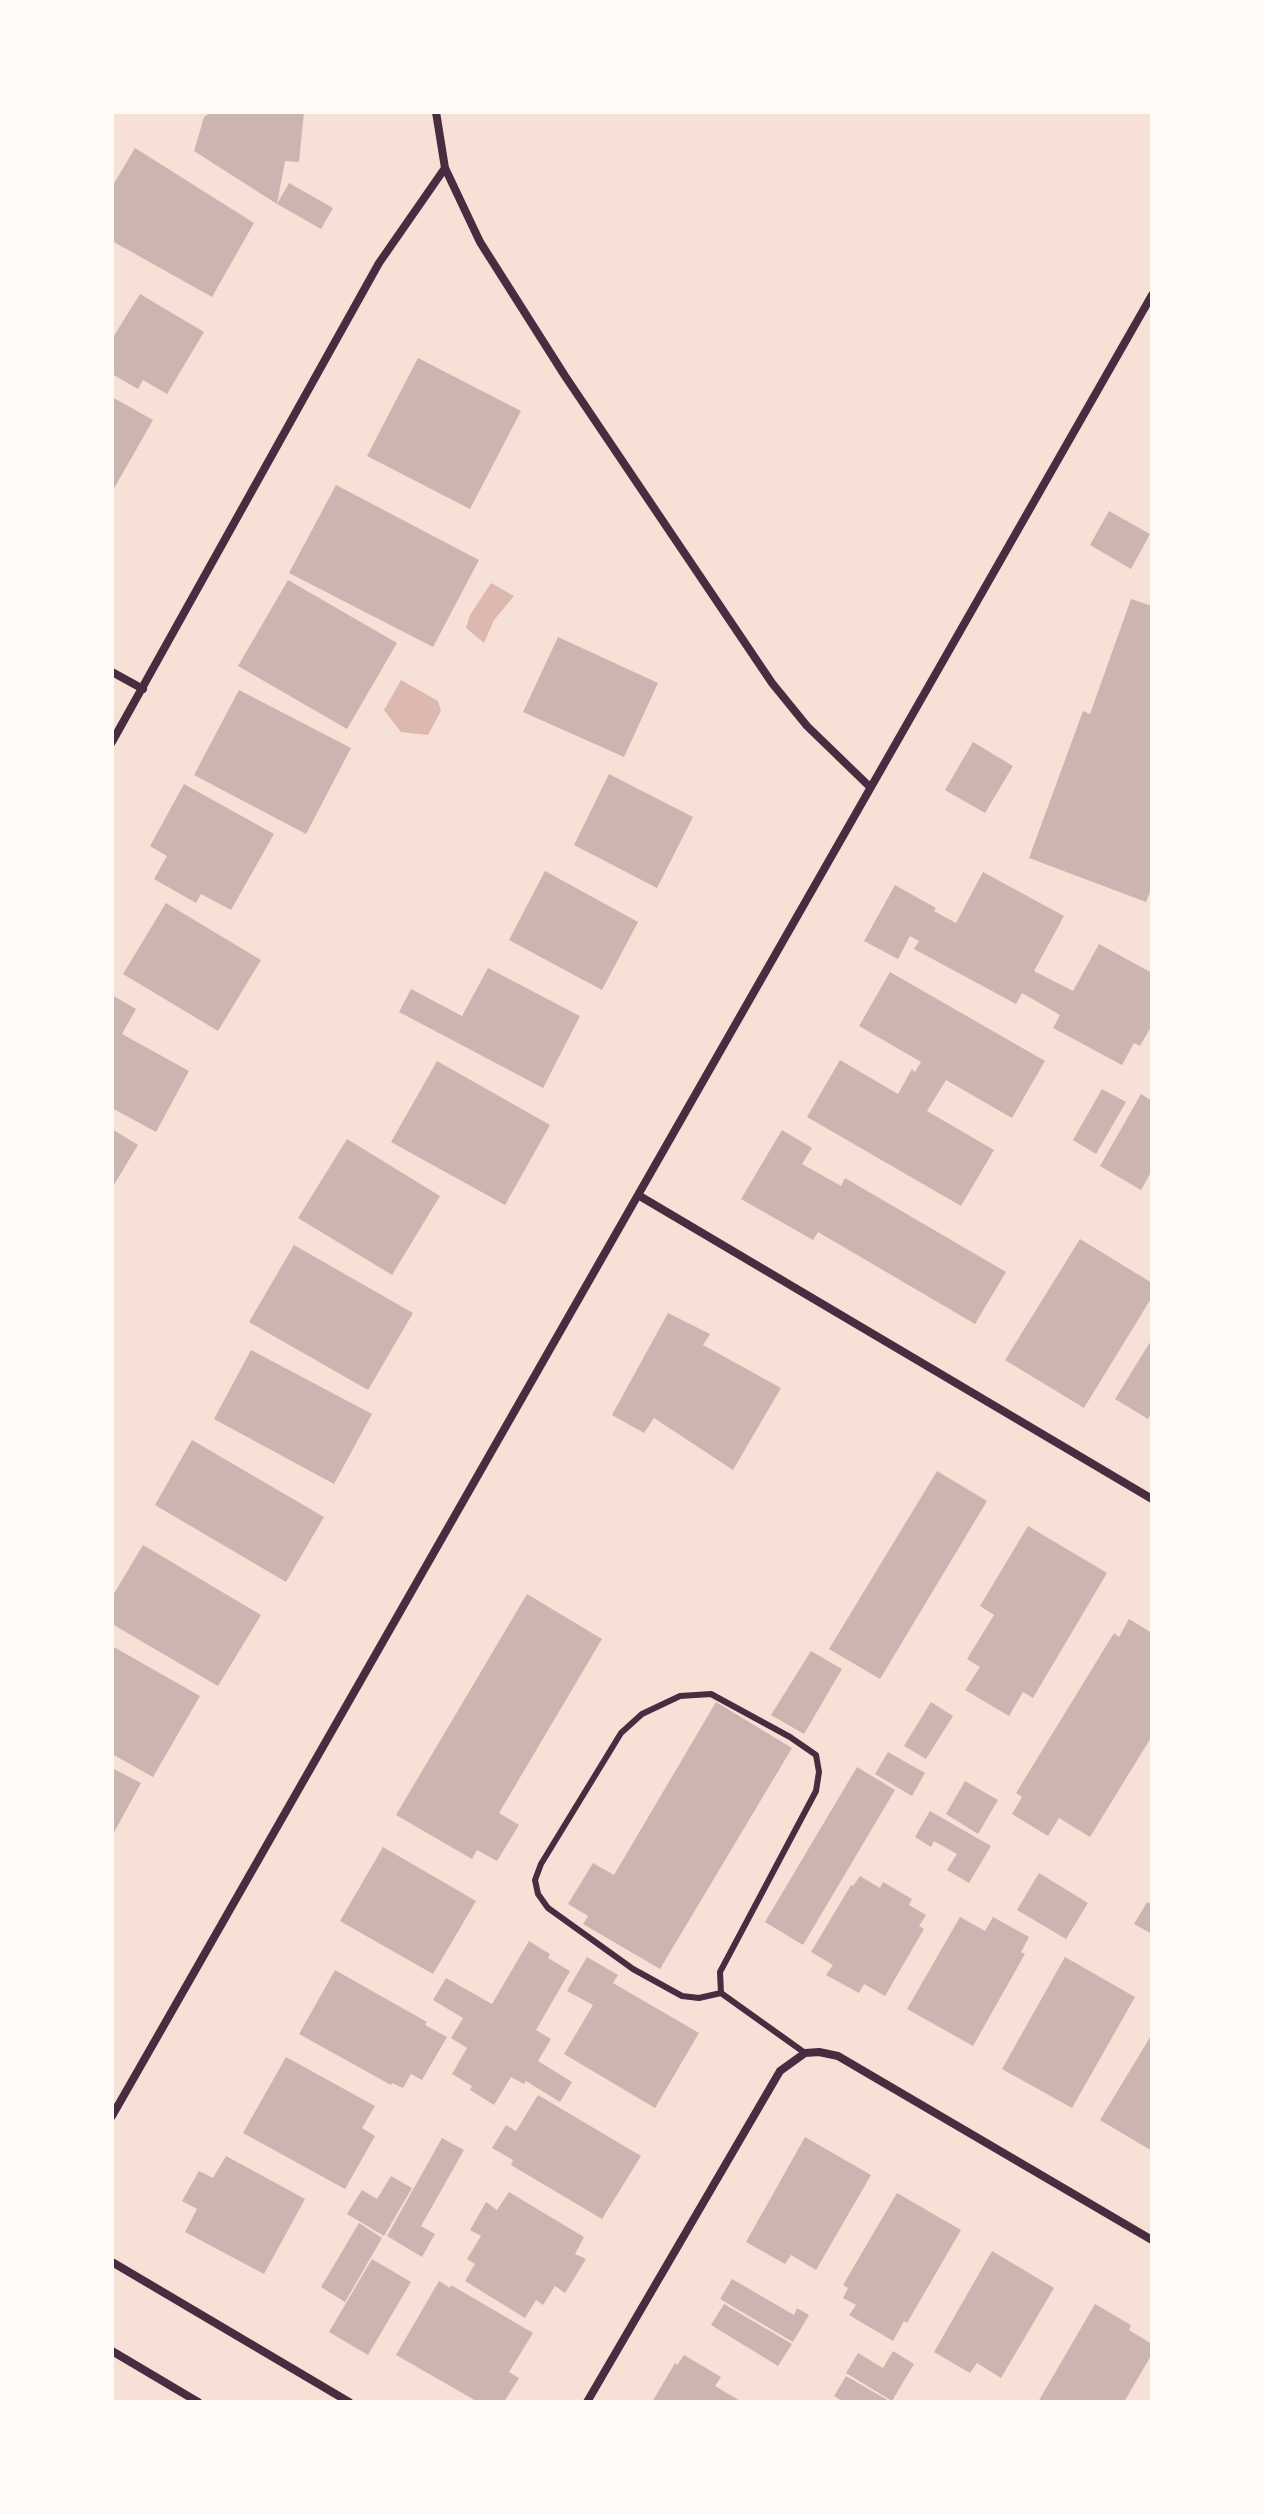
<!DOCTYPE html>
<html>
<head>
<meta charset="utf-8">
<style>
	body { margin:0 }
	#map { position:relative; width:1264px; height:2514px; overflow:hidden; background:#f7e1d7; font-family:"Alegreya Sans",sans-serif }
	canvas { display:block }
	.frame { position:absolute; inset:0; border:114px solid #fffaf5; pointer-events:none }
</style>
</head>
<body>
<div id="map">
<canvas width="1264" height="2514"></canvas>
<div class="frame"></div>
</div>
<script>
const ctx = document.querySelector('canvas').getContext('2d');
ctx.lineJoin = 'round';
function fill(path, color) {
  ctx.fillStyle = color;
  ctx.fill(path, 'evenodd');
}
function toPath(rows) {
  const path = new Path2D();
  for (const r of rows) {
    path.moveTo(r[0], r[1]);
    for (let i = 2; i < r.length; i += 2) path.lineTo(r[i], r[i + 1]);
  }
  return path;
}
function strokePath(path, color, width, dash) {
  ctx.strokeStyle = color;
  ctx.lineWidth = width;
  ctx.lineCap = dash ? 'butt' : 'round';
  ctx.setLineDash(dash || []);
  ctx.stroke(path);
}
fill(toPath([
	[491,583,514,596,494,620,484,643,466,628,470,615],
	[401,680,438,701,441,711,428,735,401,732,384,710]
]), '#dcb8b0');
fill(toPath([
	[211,112,304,112,299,162,285,161,277,204,194,151,204,117],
	[135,148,254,223,212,297,112,241,112,187],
	[289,183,333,208,321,229,277,204],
	[140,294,204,332,167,394,143,380,138,389,112,374,112,339],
	[418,358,521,411,470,509,367,456],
	[112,397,153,420,112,492],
	[336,485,479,560,433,647,289,573],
	[1109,511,1150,534,1131,569,1090,545],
	[288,580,397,643,347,729,238,666],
	[1131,599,1152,606,1152,887,1146,902,1029,858,1083,711,1090,714],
	[558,637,658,683,624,757,523,712],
	[239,690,351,748,306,834,194,775],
	[973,742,1013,766,985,813,945,790],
	[609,774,693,817,657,888,574,845],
	[184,784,274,834,231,910,201,894,196,903,154,879,167,856,150,846],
	[545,871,638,922,602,990,509,940],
	[983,872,1064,916,1034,971,1073,991,1099,944,1152,973,1152,1025,1140,1046,1134,1043,1122,1065,1053,1028,1060,1015,1022,993,1016,1004,914,949,919,941,910,936,898,959,864,941,895,885,936,908,934,911,956,923],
	[166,903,261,960,218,1031,123,974],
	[488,968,580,1016,543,1088,399,1012,411,989,462,1016],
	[890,972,1045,1061,1012,1118,946,1080,927,1111,994,1150,961,1206,807,1117,840,1060,898,1094,912,1069,915,1072,921,1062,859,1026],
	[112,995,136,1009,122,1034,189,1071,156,1132,112,1108],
	[437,1061,550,1125,505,1205,391,1142],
	[1102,1089,1126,1102,1096,1154,1073,1140],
	[1141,1094,1152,1101,1152,1170,1141,1190,1100,1166],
	[112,1129,138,1145,112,1188],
	[782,1130,812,1148,802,1164,841,1186,845,1178,1006,1272,975,1324,818,1232,813,1240,741,1199],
	[347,1139,440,1196,392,1275,298,1218],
	[1080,1239,1152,1283,1152,1297,1084,1408,1005,1360],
	[294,1245,413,1313,368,1390,249,1322],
	[668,1313,710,1334,703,1345,781,1388,733,1470,654,1418,644,1433,612,1415],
	[1152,1339,1152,1412,1148,1419,1115,1399],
	[251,1350,372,1414,334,1484,214,1419],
	[192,1440,324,1517,286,1582,155,1505],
	[937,1471,987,1501,880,1679,829,1649],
	[1028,1526,1107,1573,1033,1698,1023,1692,1009,1716,965,1690,980,1667,967,1659,994,1615,980,1606],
	[143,1545,261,1615,218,1686,112,1624,112,1597],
	[527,1594,602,1639,499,1813,519,1825,497,1861,477,1850,472,1859,396,1815],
	[1129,1619,1152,1633,1152,1736,1090,1837,1059,1818,1048,1836,1012,1814,1022,1797,1016,1793,1114,1633,1119,1637],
	[112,1646,200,1696,153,1777,112,1754],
	[811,1651,842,1669,804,1734,771,1715],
	[716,1702,792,1748,660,1969,583,1924,588,1916,568,1904,593,1863,614,1875],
	[931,1702,953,1716,926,1759,904,1746],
	[888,1752,925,1773,912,1796,875,1774],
	[857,1767,895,1790,803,1945,765,1922],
	[112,1768,141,1783,112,1836],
	[965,1781,998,1800,978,1834,946,1814],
	[930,1811,991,1846,969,1883,947,1870,957,1854,934,1841,931,1847,915,1837],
	[383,1847,476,1901,433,1974,340,1921],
	[1039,1873,1088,1903,1066,1939,1017,1910],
	[860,1876,880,1888,883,1882,912,1899,909,1905,926,1915,919,1926,924,1929,885,1996,864,1984,859,1993,826,1975,833,1965,811,1952,851,1885,853,1886],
	[1147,1902,1152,1905,1152,1934,1134,1924],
	[960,1917,985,1931,993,1917,1029,1937,1021,1952,1025,1954,973,2046,907,2009],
	[529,1941,550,1954,548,1958,570,1971,536,2030,551,2039,538,2061,572,2082,560,2102,526,2081,524,2084,511,2077,494,2105,470,2090,472,2086,452,2074,467,2048,451,2038,463,2018,433,2000,446,1978,492,2004],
	[587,1957,618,1975,613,1983,699,2033,655,2108,564,2054,593,2005,567,1991],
	[1065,1957,1135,1997,1072,2108,1002,2069],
	[335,1970,427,2022,425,2025,447,2037,422,2080,411,2074,403,2088,392,2083,391,2085,299,2034],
	[1152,2034,1152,2151,1100,2120],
	[286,2057,375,2106,362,2128,375,2136,345,2189,243,2133],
	[538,2095,641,2156,602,2219,511,2165,513,2160,492,2148,506,2125,516,2131],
	[805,2137,871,2175,816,2270,791,2255,785,2264,746,2242],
	[442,2138,464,2150,421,2226,435,2234,422,2257,387,2236],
	[226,2156,305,2199,264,2274,185,2232,197,2209,182,2201,199,2171,213,2178],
	[391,2176,412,2188,384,2236,347,2214,362,2190,377,2199],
	[509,2192,584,2237,575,2254,586,2259,565,2293,555,2286,543,2305,536,2300,525,2318,465,2281,475,2264,467,2259,481,2236,470,2230,486,2202,497,2210],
	[897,2193,961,2230,907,2323,904,2321,893,2341,849,2315,856,2305,843,2298,848,2288,843,2285],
	[359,2223,382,2238,345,2302,321,2287],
	[992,2251,1054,2288,1001,2378,977,2363,970,2373,934,2352],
	[372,2259,411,2282,368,2355,329,2332],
	[732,2279,794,2315,797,2308,809,2315,793,2342,720,2299],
	[439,2281,450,2288,451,2285,533,2333,509,2372,519,2378,504,2402,478,2402,396,2355],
	[724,2304,792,2344,778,2366,711,2325],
	[1095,2304,1131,2325,1129,2330,1152,2344,1152,2354,1124,2402,1038,2402],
	[893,2351,914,2364,892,2401,846,2373,858,2353,883,2368],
	[684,2355,721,2377,715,2386,742,2402,652,2402,675,2363,677,2365],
	[846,2376,891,2402,844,2402,834,2396]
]), '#ccb4b1');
strokePath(toPath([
	[721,1993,720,1972,816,1791,819,1772,816,1755,790,1737,711,1694,680,1696,642,1714,621,1733,541,1864,535,1880,538,1894,548,1908,633,1969,682,1996,699,1998,721,1993,805,2053]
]), '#4a2c40', 6);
strokePath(toPath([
	[436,112,445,168,480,242,565,376,772,683,807,726,870,787],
	[112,672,143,689],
	[112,742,379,263,445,168],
	[638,1195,1152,1499],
	[112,2116,1152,295],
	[112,2262,349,2402],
	[112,2351,198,2402],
	[587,2402,780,2071,805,2053,819,2052,838,2056,1152,2240]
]), '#4a2c40', 8);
</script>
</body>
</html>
